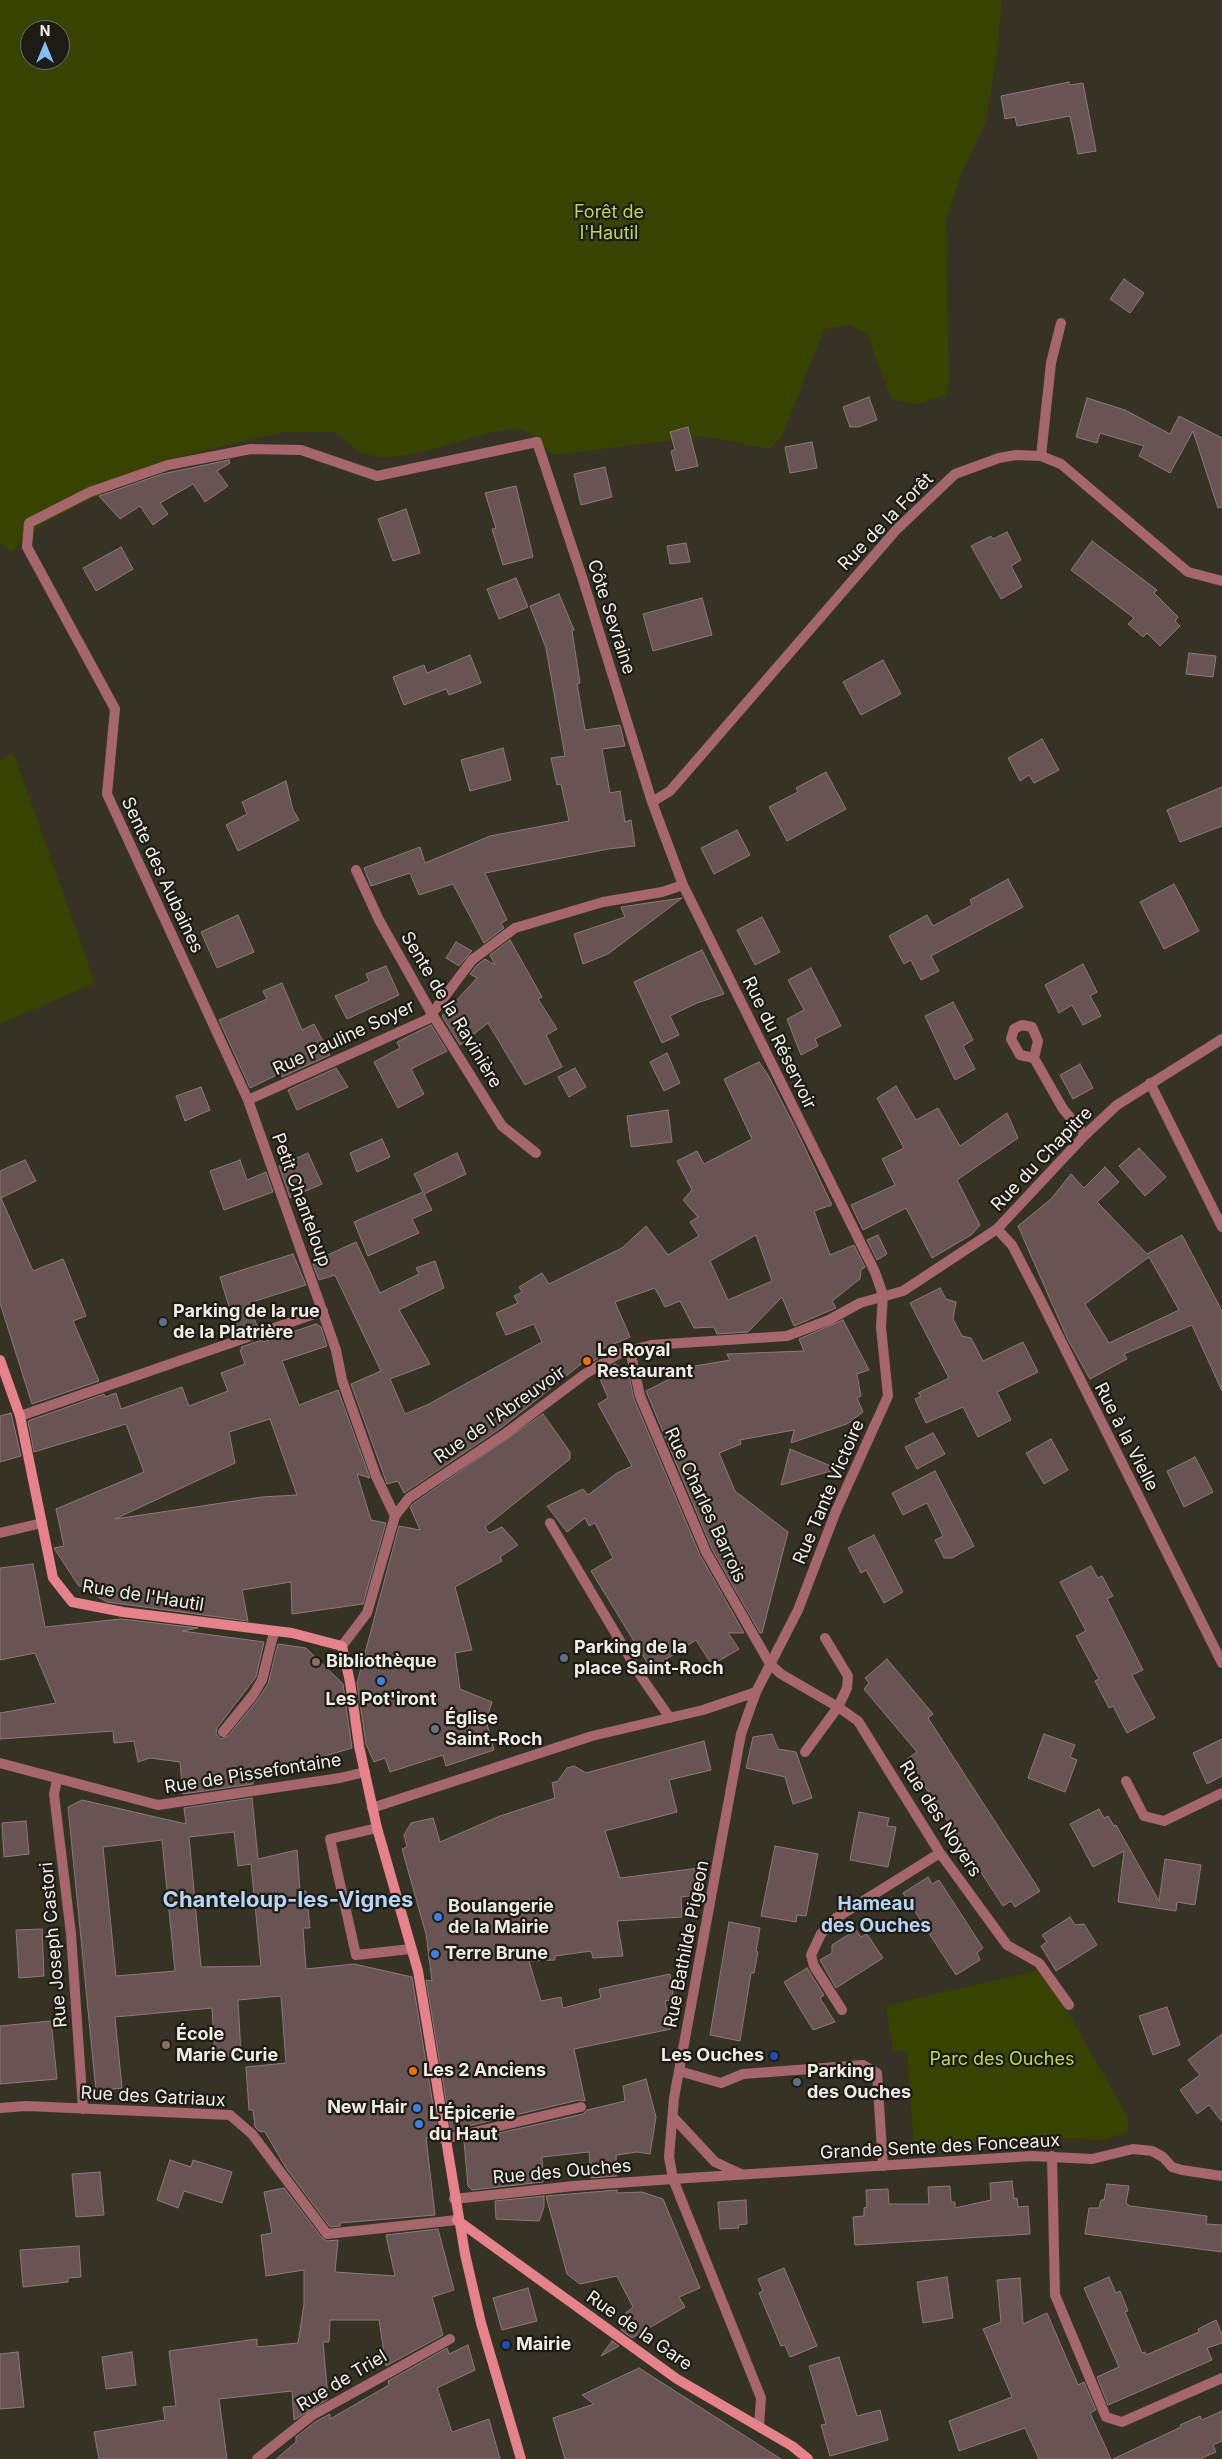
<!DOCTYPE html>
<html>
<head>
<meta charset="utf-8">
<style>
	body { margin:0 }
	#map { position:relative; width:1222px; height:2459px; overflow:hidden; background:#373324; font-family:Inter,sans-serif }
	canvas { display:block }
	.north { position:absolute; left:20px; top:20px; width:50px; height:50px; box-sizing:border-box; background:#1c1b14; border:1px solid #716f67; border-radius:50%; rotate:0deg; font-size:14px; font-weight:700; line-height:20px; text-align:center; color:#f0eee4 }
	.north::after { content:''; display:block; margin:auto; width:18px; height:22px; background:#86bbfb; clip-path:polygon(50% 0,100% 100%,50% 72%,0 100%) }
</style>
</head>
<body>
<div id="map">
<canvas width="1222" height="2459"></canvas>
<div class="north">N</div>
</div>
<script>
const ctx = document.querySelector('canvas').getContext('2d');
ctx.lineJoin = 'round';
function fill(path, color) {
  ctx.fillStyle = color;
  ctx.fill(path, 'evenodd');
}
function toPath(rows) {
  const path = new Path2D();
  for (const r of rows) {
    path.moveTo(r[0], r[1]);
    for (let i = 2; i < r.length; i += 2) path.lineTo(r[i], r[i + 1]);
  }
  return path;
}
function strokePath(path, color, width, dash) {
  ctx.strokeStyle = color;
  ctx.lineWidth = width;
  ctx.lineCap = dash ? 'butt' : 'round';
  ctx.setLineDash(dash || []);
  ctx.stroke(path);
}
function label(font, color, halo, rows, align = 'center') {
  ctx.font = font + ' Inter,sans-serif';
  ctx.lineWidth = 4.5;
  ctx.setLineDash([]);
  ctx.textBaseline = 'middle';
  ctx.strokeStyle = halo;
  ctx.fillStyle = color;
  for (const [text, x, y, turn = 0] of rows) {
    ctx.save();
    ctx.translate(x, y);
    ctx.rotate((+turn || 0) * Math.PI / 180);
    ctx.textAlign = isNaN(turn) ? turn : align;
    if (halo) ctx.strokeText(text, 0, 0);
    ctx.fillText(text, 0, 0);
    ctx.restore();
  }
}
fill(toPath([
	[0,0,1002,0,996,61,985,124,961,174,946,221,949,383,946,395,917,404,892,400,867,334,851,325,824,329,782,436,769,449,704,436,555,455,537,442,528,432,514,428,488,433,419,453,383,458,360,453,335,432,284,432,170,459,42,524,11,552,0,542],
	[30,30,60,30,60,60,30,60],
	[13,752,95,983,0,1024,0,761],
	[1043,1969,1128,2117,1128,2131,1105,2140,1044,2138,914,2147,907,2052,893,2050,886,2006]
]), '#384301');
const building = toPath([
	[1069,82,1069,85,1083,83,1096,151,1078,154,1070,116,1017,126,1015,117,1005,119,1001,96,1069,82],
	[1124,279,1144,293,1130,313,1110,299,1124,279],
	[869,397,877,420,858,427,850,427,843,407,869,397],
	[1087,398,1125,410,1170,434,1179,416,1222,438,1222,507,1218,508,1193,431,1170,473,1139,456,1144,446,1100,433,1097,443,1076,437,1087,398],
	[688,427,698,466,676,471,671,451,675,450,670,432,688,427],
	[812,442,817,468,790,473,785,447,812,442],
	[229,460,230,463,217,471,228,486,205,502,193,484,160,503,168,514,153,525,140,506,120,519,99,496,162,474,229,460],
	[605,467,612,497,581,505,574,474,605,467],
	[516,486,533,557,503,565,492,529,496,528,485,493,516,486],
	[406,509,420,553,393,561,378,519,406,509],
	[1007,532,1021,560,1011,566,1022,587,1001,599,971,546,991,536,993,539,1007,532],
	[1092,541,1157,590,1154,593,1178,617,1175,621,1180,626,1160,646,1147,633,1143,637,1128,624,1134,618,1071,570,1092,541],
	[686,543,690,562,670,564,667,546,686,543],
	[121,547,133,569,96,591,83,568,121,547],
	[516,578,528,607,499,619,487,589,516,578],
	[559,594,574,630,572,631,580,683,577,684,585,730,620,725,625,746,602,749,610,793,620,791,625,822,631,820,635,846,608,849,485,873,507,920,501,923,504,928,484,943,453,884,419,895,410,873,371,886,364,868,420,847,425,863,490,836,569,821,561,784,557,785,551,758,565,756,546,648,530,606,559,594],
	[702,598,712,635,653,651,643,614,702,598],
	[1189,653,1216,656,1213,677,1186,674,1189,653],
	[470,655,481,683,449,695,446,689,404,705,393,677,424,665,427,673,470,655],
	[883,660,901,694,861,715,843,682,883,660],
	[1042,739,1059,770,1034,783,1029,775,1020,781,1008,758,1042,739],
	[503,748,511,780,470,791,461,760,503,748],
	[826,772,846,809,787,841,769,807,798,792,796,788,826,772],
	[286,781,293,810,299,820,238,851,226,825,247,814,242,802,286,781],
	[1222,787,1222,826,1180,842,1167,810,1222,787],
	[737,830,750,855,714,874,701,848,737,830],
	[1008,879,1023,907,931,956,939,971,921,980,911,960,904,964,889,936,927,915,933,926,972,905,970,900,1008,879],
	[1174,884,1199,931,1164,949,1140,902,1174,884],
	[682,898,608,954,583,964,574,934,625,917,621,907,682,898],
	[238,915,254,952,217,968,201,932,238,915],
	[762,917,780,952,755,965,737,930,762,917],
	[510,940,542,997,538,999,557,1029,546,1035,562,1067,525,1085,488,1023,460,1045,442,1016,477,978,470,974,477,965,485,959,495,965,490,955,510,940],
	[456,942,472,951,459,966,446,958,456,942],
	[702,950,724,994,697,1003,670,1016,679,1035,662,1043,634,982,702,950],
	[1083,964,1097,992,1090,996,1101,1016,1083,1025,1072,1005,1059,1013,1045,985,1083,964],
	[386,966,399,995,347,1019,335,996,369,981,366,974,386,966],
	[811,968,841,1026,815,1039,818,1046,801,1055,787,1019,804,1010,788,980,811,968],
	[282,983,302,1030,314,1024,330,1055,282,1077,281,1073,250,1088,219,1020,267,999,263,991,282,983],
	[953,1002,973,1040,963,1046,975,1069,955,1080,925,1016,953,1002],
	[431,1025,447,1051,411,1069,424,1094,398,1108,374,1062,400,1048,397,1042,431,1025],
	[667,1053,680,1083,664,1091,650,1062,667,1053],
	[759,1062,768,1075,795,1127,832,1205,814,1211,830,1255,854,1245,865,1267,861,1270,860,1279,832,1301,836,1308,794,1326,782,1297,748,1332,717,1334,714,1327,694,1328,680,1301,665,1307,655,1288,615,1302,630,1337,595,1352,601,1356,592,1362,590,1357,501,1428,404,1493,398,1481,387,1484,351,1384,381,1371,335,1275,319,1280,312,1262,356,1242,380,1293,419,1274,416,1268,435,1261,444,1288,399,1310,430,1364,390,1379,405,1414,427,1405,542,1342,534,1324,506,1335,496,1313,518,1303,514,1296,522,1292,519,1287,542,1273,549,1284,622,1248,646,1226,668,1255,699,1236,690,1222,698,1217,683,1200,692,1190,677,1161,697,1151,704,1164,752,1139,724,1079,759,1062],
	[756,1235,772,1281,728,1300,710,1261,756,1235],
	[1080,1064,1093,1088,1073,1099,1060,1075,1080,1064],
	[336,1068,348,1087,297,1110,288,1090,336,1068],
	[575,1068,586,1087,569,1097,558,1077,575,1068],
	[896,1086,916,1120,938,1108,960,1146,1007,1113,1018,1138,957,1180,980,1225,971,1235,932,1258,906,1208,863,1230,851,1205,895,1185,882,1159,904,1148,877,1098,896,1086],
	[201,1087,210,1110,185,1121,176,1096,201,1087],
	[668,1110,672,1142,631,1147,627,1116,668,1110],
	[382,1139,390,1157,357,1172,350,1153,382,1139],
	[1139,1148,1166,1177,1145,1196,1119,1166,1139,1148],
	[308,1153,322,1184,290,1198,279,1166,308,1153],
	[457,1153,466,1174,424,1194,432,1210,412,1219,419,1233,368,1256,354,1222,423,1192,414,1174,457,1153],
	[25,1160,36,1181,1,1198,33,1271,63,1259,86,1316,73,1321,99,1381,32,1404,0,1303,0,1171,25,1160],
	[240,1160,247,1180,266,1172,273,1192,224,1210,210,1171,240,1160],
	[1105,1167,1119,1182,1097,1202,1147,1254,1182,1235,1222,1311,1222,1391,1192,1325,1124,1354,1127,1359,1090,1379,1068,1340,1018,1226,1051,1199,1071,1174,1084,1188,1105,1167],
	[1149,1257,1179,1310,1109,1343,1085,1304,1149,1257],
	[878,1235,887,1254,877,1260,867,1240,878,1235],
	[293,1254,306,1285,249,1303,257,1326,237,1333,220,1277,293,1254],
	[940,1288,946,1299,956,1302,953,1319,962,1336,971,1338,983,1361,1023,1342,1038,1372,997,1392,1011,1420,978,1437,963,1407,926,1423,915,1399,921,1396,918,1393,949,1378,910,1303,940,1288],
	[843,1320,869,1370,857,1374,861,1396,857,1398,863,1412,847,1424,791,1443,794,1430,740,1440,741,1444,719,1453,735,1491,788,1532,762,1633,760,1633,712,1549,646,1391,695,1366,730,1360,727,1354,804,1351,799,1339,843,1320],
	[316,1324,321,1327,327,1346,282,1361,299,1405,338,1390,370,1478,357,1474,371,1520,386,1523,363,1604,292,1614,291,1582,242,1590,248,1621,107,1602,78,1585,54,1548,64,1546,56,1509,144,1472,126,1424,34,1452,28,1421,104,1394,105,1397,116,1393,121,1409,182,1387,189,1406,228,1391,221,1373,245,1364,240,1350,242,1349,241,1347,262,1340,263,1342,316,1324],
	[270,1419,297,1495,262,1497,115,1519,235,1463,229,1432,270,1419],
	[615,1364,628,1371,634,1399,700,1555,744,1633,728,1633,739,1649,712,1665,696,1640,651,1669,591,1571,613,1558,595,1523,589,1526,585,1518,567,1532,547,1506,583,1489,588,1495,617,1473,632,1466,598,1404,608,1398,598,1374,615,1364],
	[11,1413,21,1456,0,1462,0,1416,11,1413],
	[543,1414,570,1452,570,1459,485,1527,489,1533,502,1527,518,1545,500,1557,502,1561,455,1587,472,1650,455,1653,460,1689,492,1702,486,1720,494,1750,446,1766,443,1755,390,1772,385,1758,374,1762,366,1744,357,1683,399,1526,420,1530,410,1507,414,1503,543,1414],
	[933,1433,945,1454,917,1469,905,1447,933,1433],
	[1051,1439,1068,1470,1044,1484,1026,1453,1051,1439],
	[790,1449,838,1469,781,1485,790,1449],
	[1195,1457,1213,1492,1184,1507,1167,1471,1195,1457],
	[935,1471,974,1546,952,1558,944,1558,935,1540,943,1536,927,1503,903,1515,892,1493,935,1471],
	[874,1535,903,1592,884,1603,866,1570,861,1573,848,1548,874,1535],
	[33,1564,45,1627,121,1619,198,1628,182,1631,264,1642,256,1677,217,1728,216,1734,221,1739,228,1736,258,1699,268,1684,278,1644,306,1648,343,1684,352,1748,253,1777,253,1784,183,1794,180,1762,150,1758,138,1762,134,1741,114,1743,113,1731,0,1739,0,1713,56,1703,35,1653,0,1660,0,1568,33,1564],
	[1091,1566,1098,1578,1102,1576,1113,1596,1107,1599,1143,1670,1132,1675,1155,1718,1127,1733,1113,1706,1109,1708,1095,1681,1099,1679,1076,1636,1086,1631,1060,1582,1091,1566],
	[887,1659,933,1714,928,1718,1040,1891,1015,1907,1011,1901,1003,1906,907,1759,917,1752,864,1689,869,1683,865,1678,887,1659],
	[772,1734,778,1749,796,1752,812,1798,793,1804,785,1777,746,1768,753,1737,772,1734],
	[1044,1734,1075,1745,1070,1757,1077,1760,1065,1792,1028,1778,1044,1734],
	[1222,1739,1222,1776,1207,1784,1193,1753,1222,1739],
	[704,1741,711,1770,669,1780,677,1812,605,1831,620,1878,699,1868,697,1895,681,1897,682,1917,617,1921,623,1956,593,1958,591,1951,555,1956,555,1960,529,1961,541,2001,561,1997,563,2008,601,1998,599,1989,670,1974,674,1999,665,2001,671,2029,574,2049,585,2101,579,2100,451,2130,426,1980,432,1981,426,1934,402,1849,407,1847,404,1835,411,1823,433,1818,440,1842,500,1816,555,1798,552,1783,558,1781,567,1768,574,1766,586,1773,704,1741],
	[252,1798,258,1859,297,1850,300,1891,306,1891,310,1928,303,1928,306,1969,354,1964,412,1977,438,2135,426,2138,435,2215,340,2223,340,2226,330,2227,286,2168,265,2132,259,2131,255,2127,253,2110,249,2110,246,2067,286,2063,281,1996,238,2000,241,2055,215,2057,212,2008,115,2017,122,2088,96,2091,68,1807,82,1800,186,1824,184,1808,252,1798],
	[234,1832,238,1866,251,1864,261,1966,201,1967,189,1837,234,1832],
	[162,1840,175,1971,116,1976,103,1847,162,1840],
	[1099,1809,1104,1818,1108,1816,1114,1826,1116,1825,1159,1901,1165,1859,1201,1865,1195,1905,1177,1902,1176,1911,1118,1902,1124,1851,1093,1867,1070,1824,1099,1809],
	[859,1812,889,1818,887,1826,896,1827,888,1867,850,1860,859,1812],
	[26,1821,29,1854,4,1857,2,1823,26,1821],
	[775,1846,818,1854,806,1916,797,1915,796,1922,761,1916,775,1846],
	[928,1877,932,1884,939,1880,983,1948,977,1953,980,1960,956,1975,903,1893,928,1877],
	[1070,1917,1075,1925,1084,1924,1097,1945,1056,1971,1041,1946,1047,1942,1042,1935,1070,1917],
	[729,1922,760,1928,756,1951,758,1952,754,1973,751,1973,740,2041,710,2035,729,1922],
	[42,1929,44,1976,19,1978,16,1930,42,1929],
	[856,1930,861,1937,867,1934,883,1958,836,1988,820,1960,832,1953,832,1945,856,1930],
	[807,1968,824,1995,820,1998,835,2022,813,2030,784,1982,807,1968],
	[1167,2007,1180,2045,1153,2055,1139,2016,1167,2007],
	[51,2021,57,2079,0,2084,0,2026,51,2021],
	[1222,2034,1222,2122,1209,2105,1197,2114,1180,2090,1200,2075,1188,2060,1222,2034],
	[646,2079,656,2117,650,2154,637,2152,616,2155,617,2176,591,2178,589,2152,542,2157,543,2182,472,2190,468,2186,464,2141,583,2114,587,2110,625,2101,623,2086,646,2079],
	[170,2160,191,2167,193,2160,232,2172,222,2203,184,2191,178,2208,157,2200,170,2160],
	[100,2172,104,2215,76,2217,72,2174,100,2172],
	[1012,2181,1014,2199,1017,2198,1018,2207,1028,2206,1030,2234,855,2245,853,2217,864,2216,864,2208,867,2207,866,2190,888,2189,889,2204,929,2204,928,2187,950,2186,951,2202,955,2202,955,2208,991,2200,990,2183,1012,2181],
	[1107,2184,1129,2186,1126,2203,1130,2206,1207,2216,1206,2224,1222,2225,1222,2252,1085,2234,1089,2208,1099,2208,1101,2200,1104,2200,1107,2184],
	[284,2188,322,2238,327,2241,338,2240,335,2272,395,2276,386,2235,438,2229,454,2290,432,2297,443,2335,386,2366,379,2320,330,2320,329,2342,323,2342,328,2399,294,2420,292,2391,219,2399,227,2459,99,2459,94,2432,165,2420,163,2407,176,2406,169,2351,257,2339,257,2347,298,2343,304,2304,304,2270,266,2276,261,2235,272,2233,264,2192,284,2188],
	[617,2190,617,2193,642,2192,663,2199,700,2288,679,2297,685,2307,632,2338,621,2330,627,2321,622,2316,633,2307,617,2276,580,2284,567,2274,546,2196,617,2190],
	[544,2196,544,2207,539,2221,496,2219,495,2201,544,2196],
	[746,2200,747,2224,738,2225,739,2228,720,2229,718,2202,746,2200],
	[79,2246,81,2277,68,2278,68,2282,23,2287,20,2250,79,2246],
	[784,2268,817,2346,790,2357,785,2345,781,2346,759,2293,763,2291,758,2279,784,2268],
	[947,2277,953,2318,923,2323,917,2282,947,2277],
	[1109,2277,1116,2293,1120,2291,1128,2311,1125,2312,1142,2353,1145,2352,1146,2355,1199,2332,1198,2329,1216,2320,1222,2335,1222,2343,1207,2348,1212,2360,1108,2405,1097,2377,1119,2367,1084,2288,1109,2277],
	[1020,2278,1023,2324,1047,2313,1078,2385,1084,2382,1096,2410,1090,2413,1111,2459,1039,2459,1025,2428,959,2451,949,2421,1012,2397,983,2329,1001,2322,997,2280,1020,2278],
	[528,2288,537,2321,502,2330,493,2298,528,2288],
	[612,2341,619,2346,601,2356,612,2341],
	[468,2345,475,2370,437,2388,452,2432,489,2419,500,2459,276,2459,296,2442,296,2437,315,2422,330,2414,330,2419,389,2385,388,2381,447,2348,449,2354,468,2345],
	[18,2352,24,2407,0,2409,0,2354,18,2352],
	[132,2352,136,2385,106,2389,102,2357,132,2352],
	[839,2357,857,2416,880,2410,888,2440,830,2456,821,2425,826,2424,809,2366,839,2357],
	[639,2368,781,2459,565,2459,553,2418,594,2404,582,2395,639,2368],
	[1222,2411,1222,2441,1213,2445,1216,2452,1200,2459,1113,2459,1181,2427,1180,2425,1200,2416,1202,2420,1222,2411]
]);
fill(building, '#675453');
strokePath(building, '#8e7978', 1);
strokePath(toPath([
	[1041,456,1051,363,1061,323],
	[1034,1058,1020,1055,1011,1039,1014,1029,1022,1025,1032,1027,1038,1041,1034,1058,1063,1109,1085,1135],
	[223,1732,253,1695,262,1680,274,1632],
	[805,1752,838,1707,847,1688,848,1676,825,1638],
	[1126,1781,1144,1816,1164,1821,1222,1793],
	[377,1828,330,1839,356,1955,411,1949],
	[836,1918,821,1934,811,1955,814,1966,842,2010],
	[679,2071,721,2083,743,2074,863,2065,877,2073,883,2166],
	[444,2139,581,2107],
	[454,2199,574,2186,673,2179],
	[257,2459,311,2416,450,2339]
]), '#a6676c', 10);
strokePath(toPath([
	[652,802,670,791,897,529,955,474,999,458,1016,455,1041,456,1061,464,1188,572,1222,581],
	[356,870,379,920,432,1014,502,1126,536,1153],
	[1150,1083,1222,1227],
	[248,1100,428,1019,472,960,515,928,603,902,662,892,683,885],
	[997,1229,1012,1245,1038,1295,1222,1663],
	[630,1350,640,1396,706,1552,770,1664,781,1674,838,1707,858,1721,940,1853,1007,1945,1039,1963,1069,2005],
	[20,1416,323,1311],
	[395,1516,376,1476,342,1380,336,1350,248,1100,107,794,115,709,27,547,29,523,90,492,168,465,251,449,301,450,377,476,537,442,583,580,652,802,683,885,875,1272,883,1295,881,1327,888,1396,836,1511,798,1610,756,1692,741,1734,674,2098,669,2157,673,2179,761,2398,759,2426],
	[550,1523,642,1678,670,1718],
	[0,1533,42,1523],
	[342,1646,367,1613,395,1516,409,1498,505,1434,585,1374,618,1354,651,1345,787,1336,829,1320,860,1303,903,1291,997,1229,1085,1135,1117,1105,1222,1039],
	[0,1763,158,1805,340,1778,365,1772],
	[57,1780,54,1794,71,1934,83,2109],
	[372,1808,592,1736,703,1710,756,1692],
	[836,1918,940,1853],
	[0,2108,26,2106,230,2115,252,2134,327,2234,457,2220],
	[673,2117,715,2162,741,2174],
	[1052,2156,1055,2295,1106,2417,1122,2422,1222,2378],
	[673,2179,1032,2156,1092,2159,1133,2149,1152,2151,1163,2157,1172,2167,1182,2170,1222,2176]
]), '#a6676c', 10);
strokePath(toPath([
	[0,1360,20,1416,53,1578,72,1602,123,1612,292,1633,342,1646,350,1682,359,1746,377,1828,418,1971,465,2254,481,2323,521,2459],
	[457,2220,677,2379,792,2446,808,2459]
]), '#e6828b', 10);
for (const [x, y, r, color] of [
	[163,1322,5,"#5c6f8a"],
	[587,1361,5,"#e8710a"],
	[564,1658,5,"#5c6f8a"],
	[316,1662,5,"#8d6e63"],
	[381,1681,5,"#3f7fe0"],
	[435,1729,5,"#6b7280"],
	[438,1917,5,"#3f7fe0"],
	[435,1954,5,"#3f7fe0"],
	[166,2045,5,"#8d6e63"],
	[774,2056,5,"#1a4fb4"],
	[413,2071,5,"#e8710a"],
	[797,2082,5,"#5c6f8a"],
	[417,2108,5,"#3f7fe0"],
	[419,2124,5,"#3f7fe0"],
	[506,2345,5,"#1a4fb4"]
]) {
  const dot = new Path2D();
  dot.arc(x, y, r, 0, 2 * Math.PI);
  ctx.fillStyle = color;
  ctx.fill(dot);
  strokePath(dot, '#1c1b14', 2);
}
label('18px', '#bdd75c', '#1c1b14', [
	["Forêt de",609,213],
	["l'Hautil",609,234],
	["Parc des Ouches",1002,2060]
]);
label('18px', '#f0eee4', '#1c1b14', [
	["Rue de la Forêt",886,522,-46],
	["Côte Sevraine",611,617,72],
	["Sente des Aubaines",162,875,65],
	["Sente de la Ravinière",451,1010,59],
	["Rue Pauline Soyer",344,1038,-25],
	["Rue du Réservoir",779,1043,64],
	["Rue du Chapitre",1042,1159,-46],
	["Petit Chanteloup",301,1200,70],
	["Rue de l'Abreuvoir",500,1415,-35],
	["Rue à la Vielle",1126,1437,63],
	["Rue Tante Victoire",829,1492,-67],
	["Rue Charles Barrois",705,1505,65],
	["Rue de l'Hautil",143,1596,9],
	["Rue de Pissefontaine",253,1774,-9],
	["Rue des Noyers",940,1819,57],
	["Rue Bathilde Pigeon",687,1944,-79],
	["Rue Joseph Castori",54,1945,-95],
	["Rue des Gatriaux",153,2097,3],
	["Grande Sente des Fonceaux",940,2147,-3],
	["Rue des Ouches",562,2172,-5],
	["Rue de la Gare",639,2331,35],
	["Rue de Triel",342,2381,-31]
]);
label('bold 18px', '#f0eee4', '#1c1b14', [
	["Parking de la rue",173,1312],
	["de la Platrière",173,1333],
	["Le Royal",597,1351],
	["Restaurant",597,1372],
	["Parking de la",574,1648],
	["place Saint-Roch",574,1669],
	["Bibliothèque",326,1662],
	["Les Pot'iront",381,1700,"center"],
	["Église",445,1719],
	["Saint-Roch",445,1740],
	["Boulangerie",448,1907],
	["de la Mairie",448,1928],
	["Terre Brune",445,1954],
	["École",176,2035],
	["Marie Curie",176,2056],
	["Les Ouches",764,2056,"right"],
	["Les 2 Anciens",423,2071],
	["Parking",807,2072],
	["des Ouches",807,2093],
	["New Hair",407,2108,"right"],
	["L'Épicerie",429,2114],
	["du Haut",429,2135],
	["Mairie",516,2345]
], 'left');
label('bold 19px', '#b7d4f9', '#1c1b14', [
	["Hameau",876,1904],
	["des Ouches",876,1926]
]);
label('bold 22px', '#b7d4f9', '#1c1b14', [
	["Chanteloup-les-Vignes",288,1900]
]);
</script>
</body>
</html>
